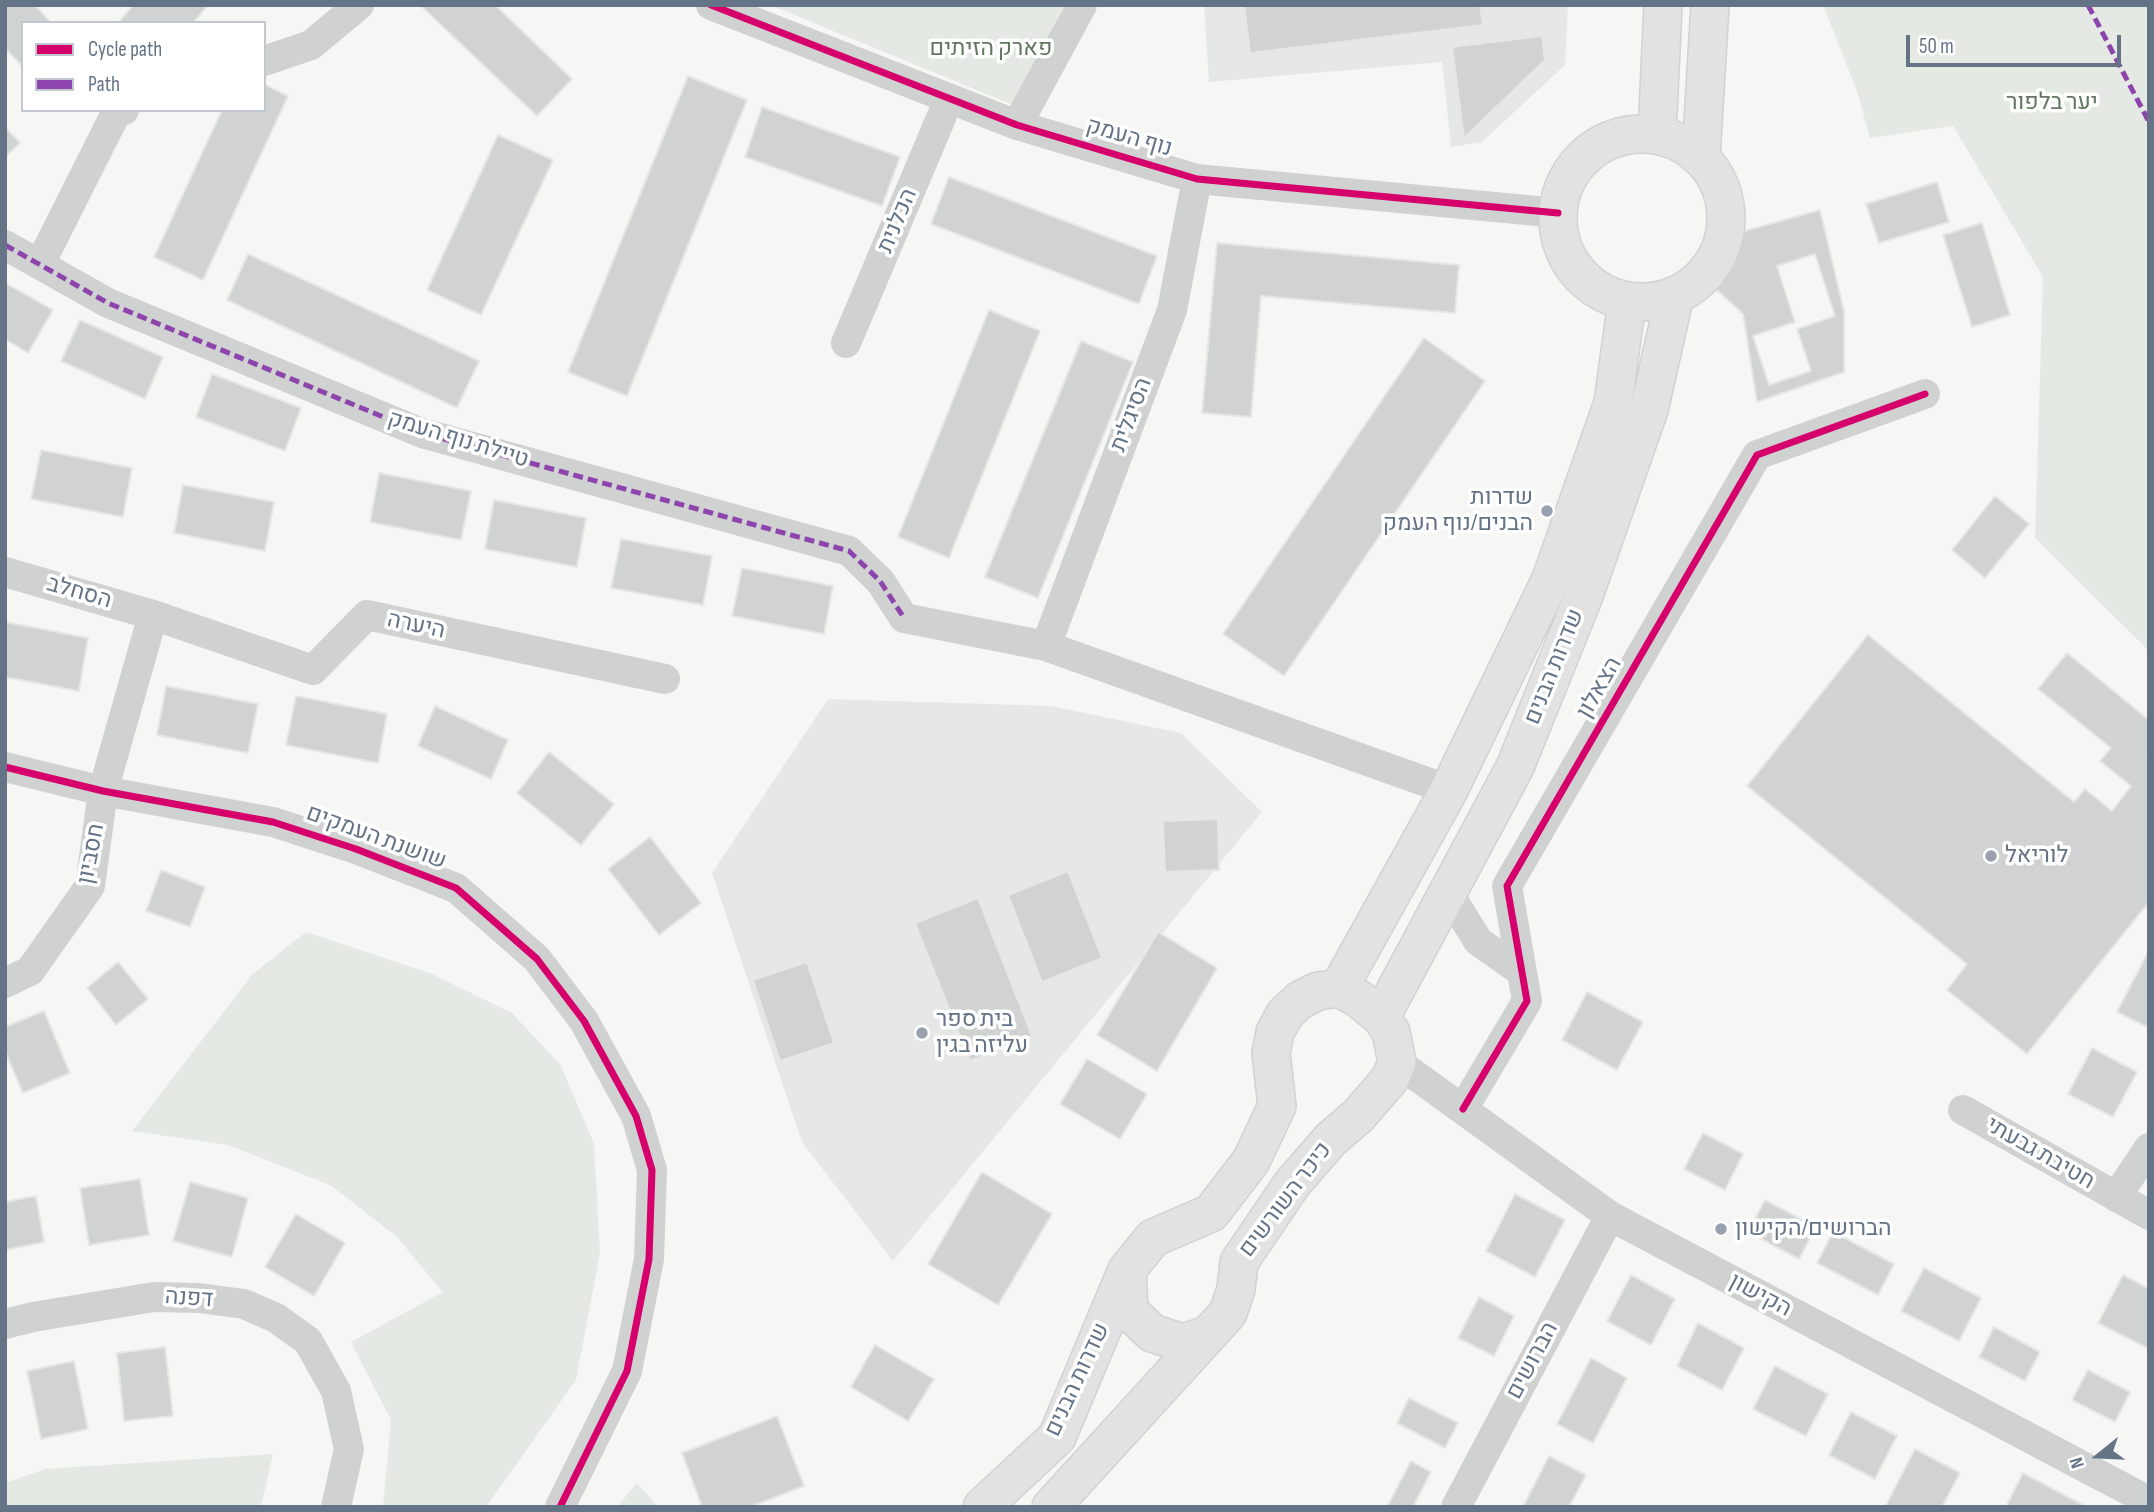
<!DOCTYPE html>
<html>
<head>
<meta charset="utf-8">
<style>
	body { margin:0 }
	#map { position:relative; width:2154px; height:1512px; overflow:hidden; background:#f6f6f5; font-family:"Sofia Sans Condensed",sans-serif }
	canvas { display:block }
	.frame { position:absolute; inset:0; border:7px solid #657386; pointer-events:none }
	.legend { position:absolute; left:21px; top:21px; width:245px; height:91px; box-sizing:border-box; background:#fff; border:2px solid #c1c7cf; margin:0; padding:9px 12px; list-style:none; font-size:21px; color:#657386 }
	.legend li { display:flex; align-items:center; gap:14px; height:35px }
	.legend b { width:35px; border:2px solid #c1c7cf }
	.north { position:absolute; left:2063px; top:1421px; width:70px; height:70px; -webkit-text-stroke:5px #fff; paint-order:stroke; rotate:252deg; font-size:19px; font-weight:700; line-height:28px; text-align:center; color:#657386 }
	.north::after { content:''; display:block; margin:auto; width:24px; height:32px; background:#657386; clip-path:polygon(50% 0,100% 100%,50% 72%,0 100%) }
	.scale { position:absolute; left:1906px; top:35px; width:215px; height:32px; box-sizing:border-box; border:4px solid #657386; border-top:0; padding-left:9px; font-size:21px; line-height:24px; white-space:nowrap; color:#657386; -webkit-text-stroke:5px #fff; paint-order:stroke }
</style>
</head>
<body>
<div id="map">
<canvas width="2154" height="1512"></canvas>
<div class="frame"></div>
<ul class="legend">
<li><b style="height:9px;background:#d6006c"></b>Cycle path</li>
<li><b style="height:9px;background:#8e44ad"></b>Path</li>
</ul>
<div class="north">N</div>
<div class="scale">50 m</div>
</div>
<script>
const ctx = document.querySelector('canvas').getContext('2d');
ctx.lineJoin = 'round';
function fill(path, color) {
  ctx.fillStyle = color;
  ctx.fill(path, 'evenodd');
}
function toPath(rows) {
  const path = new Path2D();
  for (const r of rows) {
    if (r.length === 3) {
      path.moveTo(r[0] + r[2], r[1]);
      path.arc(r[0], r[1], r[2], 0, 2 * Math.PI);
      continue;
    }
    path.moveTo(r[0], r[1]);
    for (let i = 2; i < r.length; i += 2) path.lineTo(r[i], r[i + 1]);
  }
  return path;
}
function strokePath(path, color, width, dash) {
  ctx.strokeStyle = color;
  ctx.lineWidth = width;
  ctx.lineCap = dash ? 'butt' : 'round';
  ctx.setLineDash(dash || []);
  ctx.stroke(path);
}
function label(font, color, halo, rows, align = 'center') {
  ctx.font = font + ' "Sofia Sans Condensed",Heebo,sans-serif';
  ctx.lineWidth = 7;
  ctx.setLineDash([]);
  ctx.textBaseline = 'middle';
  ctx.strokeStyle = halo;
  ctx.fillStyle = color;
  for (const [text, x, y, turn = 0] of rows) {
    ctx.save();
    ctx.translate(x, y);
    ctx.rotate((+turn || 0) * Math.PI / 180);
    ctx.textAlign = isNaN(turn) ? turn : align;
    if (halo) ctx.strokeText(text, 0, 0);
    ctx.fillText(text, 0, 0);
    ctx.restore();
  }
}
fill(toPath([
	[1204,5,1568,5,1565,65,1482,142,1451,147,1442,62,1209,82],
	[828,699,1051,706,1181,733,1262,812,893,1261,802,1142,712,873]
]), '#e6e7e7');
fill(toPath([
	[770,5,1064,5,1013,105],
	[1823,5,2149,5,2149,651,2035,538,2043,277,1953,126,1870,138,1857,91],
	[306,932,432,974,512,1013,560,1064,594,1144,600,1253,576,1380,486,1507,383,1507,391,1420,351,1342,443,1292,395,1235,330,1185,228,1145,132,1131,252,975],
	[273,1454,261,1507,5,1507,5,1483,45,1469],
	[637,1483,658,1507,617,1507]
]), '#e5e9e3');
const building = toPath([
	[5,5,35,5,51,23,23,23,23,67,5,48,5,5],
	[133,5,208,5,193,23,118,23,133,5],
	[420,5,495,5,572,79,537,116,420,5],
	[1244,5,1480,5,1483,25,1250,53,1244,5],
	[1542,36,1545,60,1464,138,1452,47,1542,36],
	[688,76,747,100,627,396,568,372,688,76],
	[264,84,288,96,203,280,154,257,222,110,264,110,264,84],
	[762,107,900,157,882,206,745,157,762,107],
	[5,127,20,143,5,157,5,127],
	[498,135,553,160,481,315,427,290,498,135],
	[949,177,1157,256,1139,304,931,224,949,177],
	[1937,182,1949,222,1879,243,1866,204,1937,182],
	[1820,210,1844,311,1844,372,1757,402,1743,314,1717,290,1737,233,1820,210],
	[1982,223,2010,315,1972,327,1943,235,1982,223],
	[1217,243,1459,265,1455,313,1261,296,1251,417,1202,413,1217,243],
	[248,254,479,361,457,408,227,300,248,254],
	[1815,254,1835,316,1797,329,1811,371,1769,385,1753,336,1795,322,1777,266,1815,254],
	[5,283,53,310,28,353,5,339,5,283],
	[989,310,1040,331,949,558,898,537,989,310],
	[80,320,163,357,145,399,61,361,80,320],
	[1424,338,1485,381,1284,676,1223,634,1424,338],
	[1081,341,1133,362,1038,598,985,577,1081,341],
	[212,374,301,408,285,451,196,417,212,374],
	[41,450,132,468,123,517,31,499,41,450],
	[379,473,471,491,461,540,370,522,379,473],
	[183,485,274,502,265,551,174,533,183,485],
	[1995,496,2029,524,1985,578,1952,550,1995,496],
	[494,500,586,518,577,567,485,549,494,500],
	[621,539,712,556,703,605,611,588,621,539],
	[742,568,833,586,824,634,732,616,742,568],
	[5,622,88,638,79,691,5,677,5,622],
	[1868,635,2074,802,2085,789,2112,811,2131,786,2100,761,2111,748,2038,689,2067,653,2149,720,2149,751,2147,754,2149,755,2149,902,2027,1054,1947,990,1967,964,1747,786,1868,635],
	[166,686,258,704,248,753,157,735,166,686],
	[296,696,387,714,378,763,286,745,296,696],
	[435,706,508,740,491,779,418,746,435,706],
	[549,752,614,804,581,845,517,793,549,752],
	[1218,819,1219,870,1165,872,1163,821,1218,819],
	[650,837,701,903,659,935,608,869,650,837],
	[161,870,205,887,190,927,146,911,161,870],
	[1068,871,1102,958,1042,982,1008,895,1068,871],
	[978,898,1032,1036,970,1061,915,923,978,898],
	[1158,932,1217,968,1157,1071,1097,1035,1158,932],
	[2148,952,2149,952,2149,1028,2117,1012,2148,952],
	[118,962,148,999,116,1025,87,988,118,962],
	[807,962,834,1043,780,1061,753,980,807,962],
	[1587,992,1643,1022,1617,1070,1562,1040,1587,992],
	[44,1011,70,1073,23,1093,5,1051,5,1027,44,1011],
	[2092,1048,2137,1072,2113,1117,2068,1094,2092,1048],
	[1087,1059,1147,1094,1120,1139,1060,1104,1087,1059],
	[1703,1133,1743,1154,1725,1190,1684,1169,1703,1133],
	[982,1172,1052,1214,998,1305,928,1264,982,1172],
	[140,1179,149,1235,89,1245,80,1188,140,1179],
	[190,1182,248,1198,232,1257,173,1241,190,1182],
	[1515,1194,1565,1220,1535,1277,1486,1251,1515,1194],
	[36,1196,44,1242,5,1250,5,1202,36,1196],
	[1765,1200,1816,1227,1799,1259,1748,1232,1765,1200],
	[296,1214,345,1243,314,1296,265,1267,296,1214],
	[1833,1232,1894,1264,1878,1295,1817,1263,1833,1232],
	[1924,1268,1981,1298,1959,1341,1901,1311,1924,1268],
	[1631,1275,1675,1299,1651,1345,1607,1321,1631,1275],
	[2123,1275,2149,1289,2149,1349,2098,1323,2123,1275],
	[1479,1297,1514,1316,1494,1356,1458,1338,1479,1297],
	[1698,1323,1744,1348,1722,1390,1677,1366,1698,1323],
	[1994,1327,2040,1352,2025,1381,1979,1357,1994,1327],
	[875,1345,934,1379,908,1421,851,1387,875,1345],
	[165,1347,173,1416,124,1421,117,1353,165,1347],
	[1591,1358,1627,1378,1593,1443,1557,1424,1591,1358],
	[74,1361,88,1429,41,1439,27,1371,74,1361],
	[1775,1366,1828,1394,1806,1436,1753,1409,1775,1366],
	[2088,1370,2130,1392,2115,1422,2072,1400,2088,1370],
	[1409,1398,1458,1423,1445,1448,1397,1423,1409,1398],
	[1851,1412,1897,1436,1875,1479,1829,1455,1851,1412],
	[777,1416,804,1486,750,1507,702,1507,682,1453,777,1416],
	[1915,1449,1960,1473,1942,1507,1885,1507,1915,1449],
	[1549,1456,1586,1475,1569,1507,1523,1507,1549,1456],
	[1411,1461,1431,1472,1413,1507,1387,1507,1411,1461],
	[2023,1473,2085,1506,2085,1507,2006,1507,2023,1473]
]);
fill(building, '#d1d3d3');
strokePath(building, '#e6e6e4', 2);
const major = toPath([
	[1642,218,84],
	[1657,135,1663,5],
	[1701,158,1710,5],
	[1339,988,1359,999,1381,1017,1391,1032,1397,1062,1390,1079,1358,1116,1331,1139,1292,1184,1239,1262,1236,1289,1228,1313,1208,1335,1182,1343,1152,1333,1129,1311,1127,1270,1153,1238,1211,1213,1251,1161,1277,1106,1271,1053,1275,1032,1285,1014,1300,1000,1318,991,1339,988],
	[1339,988,1449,790,1551,579,1613,403,1627,301],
	[1381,1017,1515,767,1585,593,1649,410,1675,295],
	[982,1507,1057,1437,1124,1277],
	[1051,1507,1208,1335]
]);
strokePath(major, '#d1d2d4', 40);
strokePath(toPath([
	[711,5,1017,125,1197,179,1558,213],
	[264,61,311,45,359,5],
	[1017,125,1082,5],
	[5,245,108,303,422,433,849,551,880,581,904,618,1046,646,1449,790],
	[40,264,116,113,124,110],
	[846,343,949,99],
	[5,572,153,615,313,670,367,615,665,679],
	[1046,646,1172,310,1197,179],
	[5,767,103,791,273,822,356,849,456,888,537,959,584,1021,636,1116,652,1170,649,1259,627,1371,560,1507],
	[1448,892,1478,941,1522,972],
	[5,983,30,971,90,886,103,791,153,615],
	[1397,1062,1610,1216,2143,1498],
	[1463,1109,1527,1001,1507,886,1757,455,1925,394],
	[1963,1110,2149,1215],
	[2116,1197,2149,1148],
	[5,1324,33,1317,154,1297,199,1298,244,1304,276,1318,308,1341,336,1391,349,1449,336,1507],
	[1456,1507,1610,1216]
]), '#d0d1d1', 30);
strokePath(major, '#e2e2e3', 37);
strokePath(toPath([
	[2088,5,2149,122],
	[5,245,108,303,422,433,849,551,880,581,904,618]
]), '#8e44ad', 5, [10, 5]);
strokePath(toPath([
	[711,5,1017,125,1197,179,1558,213],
	[5,767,103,791,273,822,356,849,456,888,537,959,584,1021,636,1116,652,1170,649,1259,627,1371,560,1507],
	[1463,1109,1527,1001,1507,886,1757,455,1925,394]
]), '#d6006c', 7);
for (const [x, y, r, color] of [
	[1547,511,7,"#98a1ad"],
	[1991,856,7,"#98a1ad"],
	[922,1033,7,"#98a1ad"],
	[1721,1229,7,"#98a1ad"]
]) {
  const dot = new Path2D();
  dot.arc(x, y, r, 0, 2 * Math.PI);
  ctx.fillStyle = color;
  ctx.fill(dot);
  strokePath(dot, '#fff', 2.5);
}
label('23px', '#627860', '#fff', [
	["פארק הזיתים",991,49],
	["יער בלפור",2052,103]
]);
label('23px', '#657386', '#fff', [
	["נוף העמק",1129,138,16],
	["הכלנית",898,221,-67],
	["הסיגלית",1132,415,-69],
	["טיילת נוף העמק",458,440,17],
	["הסחלב",79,593,16],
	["היערה",416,626,12],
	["שדרות הבנים",1555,667,-68],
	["הצאלון",1600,688,-60],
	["שושנת העמקים",376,838,20],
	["חסביון",92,854,-79],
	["חטיבת גבעתי",2040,1154,30],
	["כיכר השורשים",1286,1200,-53],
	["הקישון",1760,1296,28],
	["דפנה",189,1299,4],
	["הברושים",1533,1361,-62],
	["שדרות הבנים",1078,1380,-65]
]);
label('23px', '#657386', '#fff', [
	["שדרות",1533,498,"right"],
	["הבנים/נוף העמק",1533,524,"right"],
	["לוריאל",2005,856],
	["בית ספר",936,1020],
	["עליזה בגין",936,1046],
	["הברושים/הקישון",1735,1229]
], 'left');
</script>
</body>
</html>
